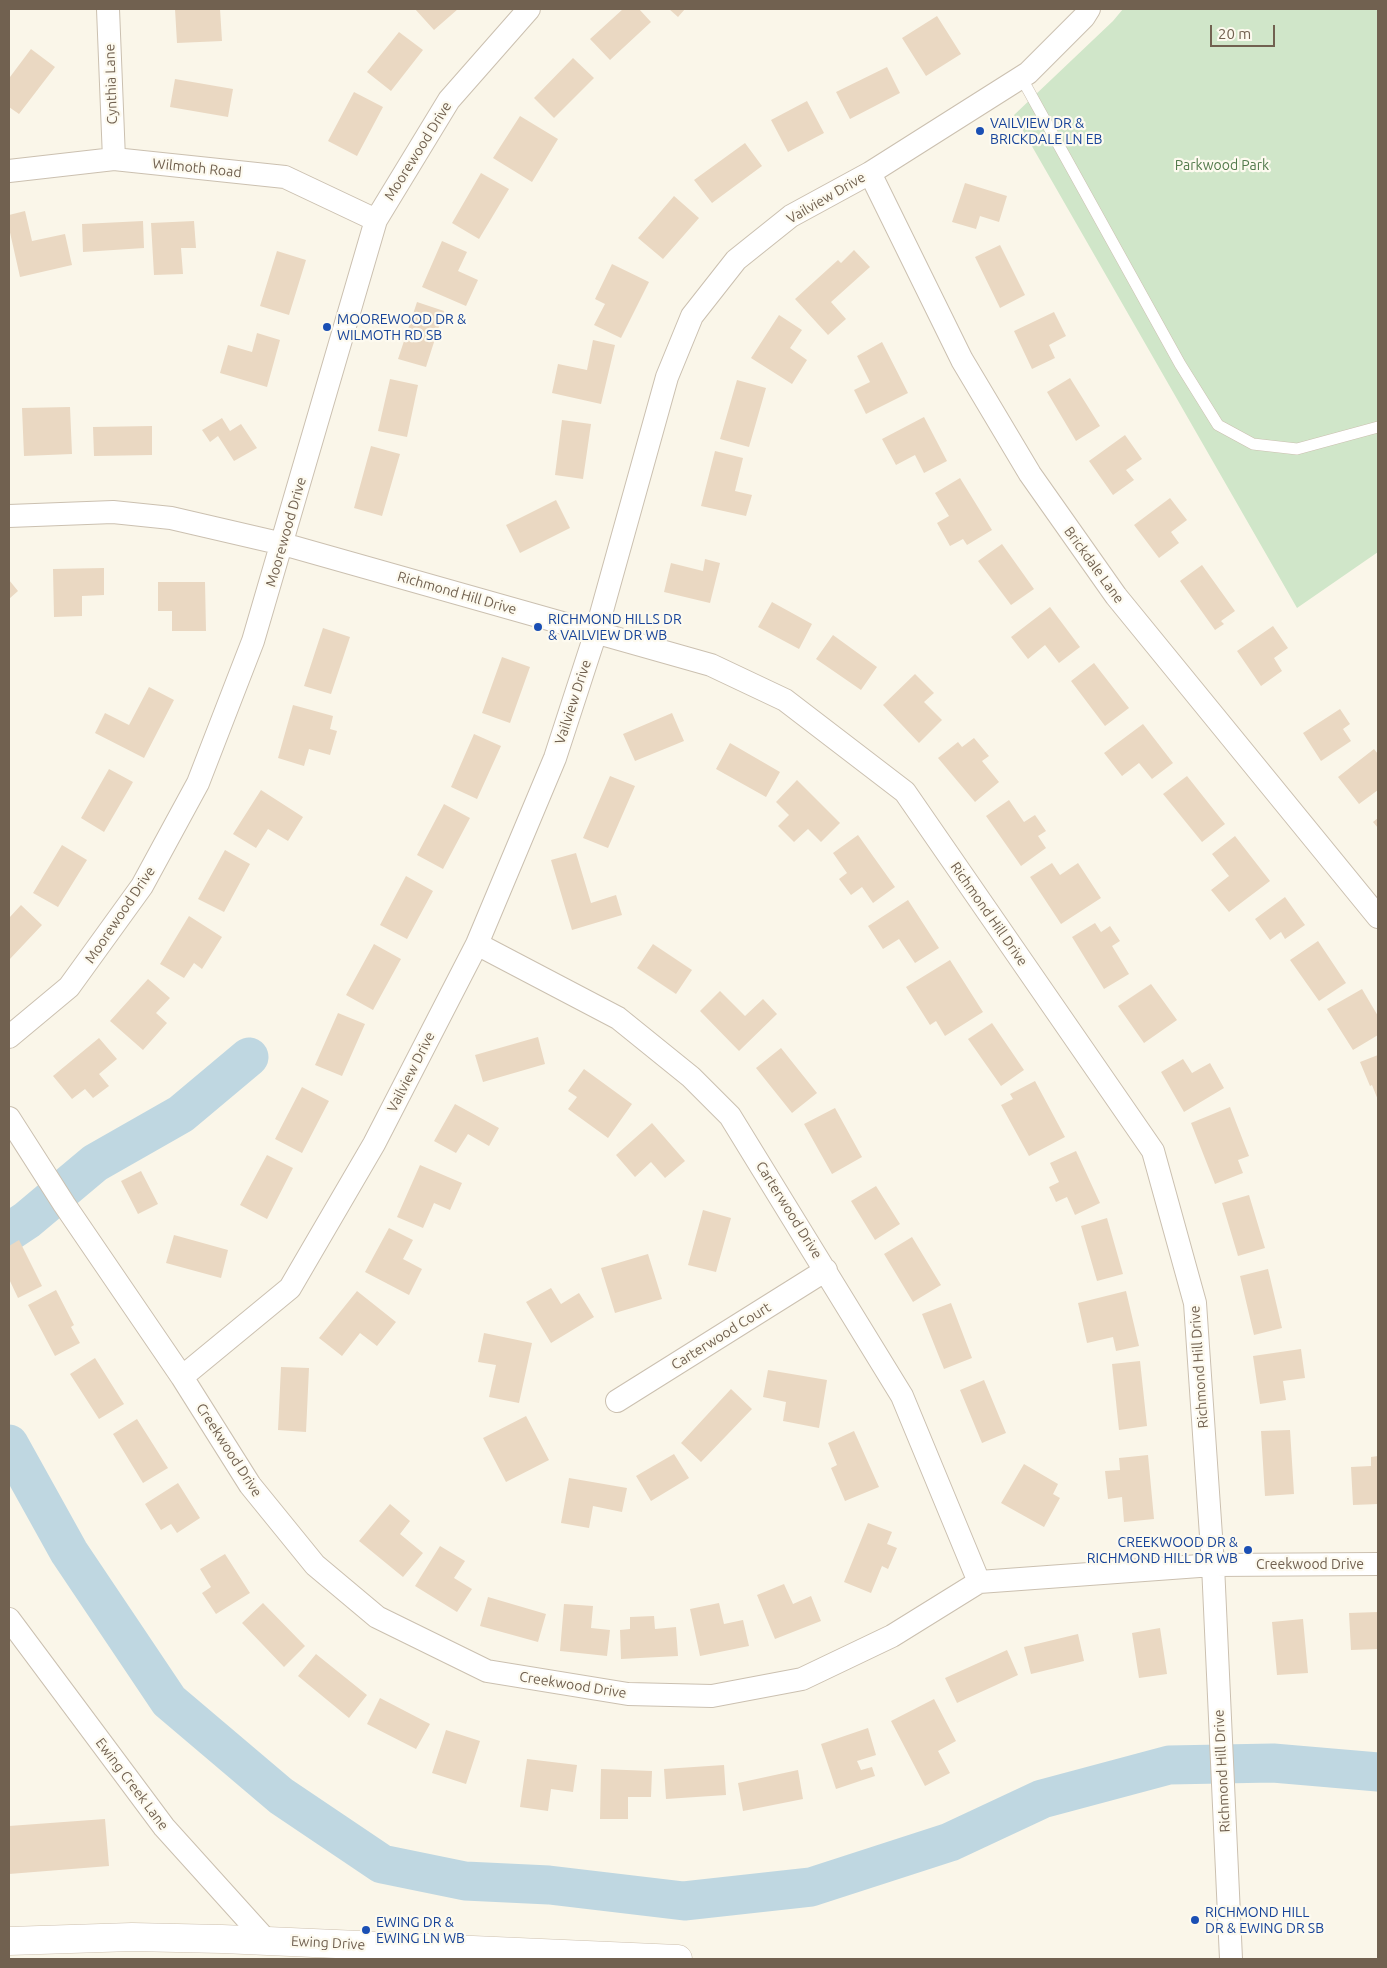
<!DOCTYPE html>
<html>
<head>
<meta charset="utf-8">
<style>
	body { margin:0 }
	#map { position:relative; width:1387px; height:1968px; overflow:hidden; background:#faf6e9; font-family:Ubuntu,sans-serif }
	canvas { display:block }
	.frame { position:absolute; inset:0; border:10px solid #716150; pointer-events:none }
	.scale { position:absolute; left:1210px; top:25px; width:65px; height:22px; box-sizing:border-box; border:2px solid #716150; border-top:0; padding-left:6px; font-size:15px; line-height:18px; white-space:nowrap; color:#716150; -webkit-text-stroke:4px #fdfaef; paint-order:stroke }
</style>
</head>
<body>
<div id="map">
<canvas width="1387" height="1968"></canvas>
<div class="frame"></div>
<div class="scale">20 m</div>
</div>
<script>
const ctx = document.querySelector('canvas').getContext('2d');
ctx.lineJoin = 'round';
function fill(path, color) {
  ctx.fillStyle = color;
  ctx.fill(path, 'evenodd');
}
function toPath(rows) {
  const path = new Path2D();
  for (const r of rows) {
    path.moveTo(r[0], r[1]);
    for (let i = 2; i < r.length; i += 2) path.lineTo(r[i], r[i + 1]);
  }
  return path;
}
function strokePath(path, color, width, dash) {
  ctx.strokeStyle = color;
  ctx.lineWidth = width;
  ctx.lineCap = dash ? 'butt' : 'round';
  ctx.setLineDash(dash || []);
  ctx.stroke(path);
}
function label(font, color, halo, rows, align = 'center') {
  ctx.font = font + ' Ubuntu,sans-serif';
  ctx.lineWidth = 4.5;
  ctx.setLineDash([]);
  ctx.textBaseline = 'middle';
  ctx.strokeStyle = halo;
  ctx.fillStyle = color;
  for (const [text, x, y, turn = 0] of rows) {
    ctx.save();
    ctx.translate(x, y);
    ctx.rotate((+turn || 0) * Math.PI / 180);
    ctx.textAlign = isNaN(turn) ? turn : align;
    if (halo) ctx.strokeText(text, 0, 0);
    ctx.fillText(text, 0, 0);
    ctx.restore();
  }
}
fill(toPath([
	[1123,9,1378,9,1378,552,1297,608,1014,115,1113,21]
]), '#d0e6c9');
strokePath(toPath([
	[9,1232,27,1220,95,1163,181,1114,249,1057],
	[9,1444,69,1552,169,1701,281,1796,382,1864,465,1881,549,1885,684,1901,811,1887,950,1842,1042,1799,1169,1765,1273,1763,1378,1772]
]), '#bfd7e1', 39);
fill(toPath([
	[175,9,220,9,222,41,177,43],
	[415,9,458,9,434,30],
	[623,9,639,9,651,22,610,60,590,39],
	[669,9,685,9,678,17],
	[937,16,961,54,926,76,902,38],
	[399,32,423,50,391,91,367,72],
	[31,49,55,67,19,114,9,107,9,76,10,77],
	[573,58,594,78,554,118,534,98],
	[887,67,900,93,850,119,836,92],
	[175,79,233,89,228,117,170,107],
	[354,92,383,107,357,156,328,141],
	[807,101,824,133,788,152,771,120],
	[520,116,558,139,532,182,493,158],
	[745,143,762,166,712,203,694,180],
	[481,173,509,189,479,239,452,223],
	[965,183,1007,196,999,222,980,216,976,229,952,222],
	[674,196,699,218,663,259,638,238],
	[25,211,32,241,65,234,72,265,20,277,9,228,9,215],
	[143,221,144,248,83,252,82,224],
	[194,221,196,248,181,248,183,274,154,275,151,223],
	[442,241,467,252,458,271,478,280,466,306,422,287],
	[1000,245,1025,295,1000,308,975,257],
	[854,250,870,267,831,302,846,319,828,335,795,299,838,260,841,263],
	[277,251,306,260,289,315,260,306],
	[612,264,649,282,621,338,594,325,605,304,595,299],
	[417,302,444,311,426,367,398,359],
	[1054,312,1066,336,1049,345,1055,358,1032,369,1014,331],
	[779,315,802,330,790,348,807,360,792,384,751,358],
	[257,333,280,340,267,387,220,373,228,345,252,352],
	[593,340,615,345,601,404,552,393,558,364,587,370],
	[882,342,908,393,866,414,854,390,870,382,857,356],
	[1070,378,1100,426,1076,441,1047,392],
	[390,379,418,385,407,437,378,431],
	[737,380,766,388,749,447,720,439],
	[70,407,72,454,24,456,22,408],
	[924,417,947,461,924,473,915,455,896,465,882,439],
	[222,418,230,431,241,424,257,448,234,461,218,436,210,442,202,430],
	[562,420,591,424,583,479,555,475],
	[152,426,152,455,94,456,93,427],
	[1125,435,1142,459,1126,470,1134,480,1113,495,1089,461],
	[371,446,400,454,382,516,354,508],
	[715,451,743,458,735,491,752,495,746,516,701,506],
	[960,478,992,530,967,545,963,539,950,546,937,523,949,516,935,493],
	[1170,498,1187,520,1171,532,1179,543,1159,558,1134,525],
	[556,500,570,528,520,553,506,525],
	[1002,544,1034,589,1011,605,978,561],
	[705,559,720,563,710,603,664,592,671,563,703,571],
	[1202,565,1235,611,1221,621,1224,624,1215,630,1180,581],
	[104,568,104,595,82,596,82,616,54,617,53,569],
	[9,580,18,591,9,599],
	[158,582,205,582,206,631,172,631,172,611,158,611],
	[772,602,812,624,799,649,758,627],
	[1050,607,1080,647,1059,663,1045,645,1028,659,1011,637],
	[1273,626,1288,648,1274,658,1282,671,1261,686,1237,651],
	[323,628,350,637,331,694,304,686],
	[833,635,877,667,861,690,816,659],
	[502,657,530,667,510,723,482,713],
	[1094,663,1129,708,1105,726,1071,681],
	[915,674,934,693,924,702,942,720,919,743,883,705],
	[149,687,174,700,144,758,95,733,105,713,129,725],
	[293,705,333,716,330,729,337,731,330,755,309,749,304,766,278,758],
	[1340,709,1350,724,1343,729,1351,741,1321,761,1303,733],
	[672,713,684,741,635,761,623,734],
	[1143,724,1173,763,1152,779,1139,763,1122,776,1104,753],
	[474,734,501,746,477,799,451,787],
	[974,738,989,756,982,761,999,782,975,802,938,758,958,742,962,747],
	[730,743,780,772,766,797,716,769],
	[1374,749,1378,754,1378,790,1359,804,1338,777],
	[109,769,133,782,104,832,81,818],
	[610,776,635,786,608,848,583,838],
	[1187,776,1225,824,1202,842,1163,794],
	[797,780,840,823,821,842,808,829,794,842,778,826,789,815,776,802],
	[261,790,303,817,288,841,268,829,256,848,233,834],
	[1009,800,1024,822,1035,815,1046,831,1038,836,1046,848,1021,866,986,816],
	[444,804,470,818,443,869,417,855],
	[1378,818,1378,828,1373,822],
	[858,835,895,887,873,903,862,887,851,895,839,879,847,873,833,853],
	[1235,836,1270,881,1229,912,1211,890,1229,876,1212,854],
	[62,845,87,860,58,907,33,893],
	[225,850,250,864,224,912,198,899],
	[576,853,591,903,616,895,622,915,572,930,551,860],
	[1052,863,1060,875,1078,863,1101,898,1061,924,1030,877],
	[406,876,433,891,407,939,380,925],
	[1285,897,1305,925,1285,939,1281,932,1270,940,1255,919],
	[908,900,939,948,915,963,899,939,883,949,868,926],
	[21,905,42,925,9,960,9,918],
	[189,916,222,937,202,969,194,963,184,978,160,964],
	[1095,923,1101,932,1110,926,1120,941,1112,946,1129,974,1104,989,1072,937],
	[1318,941,1346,983,1319,1001,1290,960],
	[374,944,401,959,373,1010,346,995],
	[653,944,692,970,676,994,637,968],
	[950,960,983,1012,945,1036,936,1021,930,1025,906,987],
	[148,979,170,998,156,1013,167,1023,143,1050,110,1021],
	[1151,984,1177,1020,1144,1043,1118,1006],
	[1362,989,1378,1016,1378,1035,1353,1050,1327,1009],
	[720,991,745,1016,763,999,777,1014,739,1051,700,1011],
	[338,1013,365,1024,342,1076,315,1065],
	[992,1023,1024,1070,1001,1086,968,1039],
	[538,1037,545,1064,483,1082,475,1055],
	[99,1038,117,1059,99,1074,109,1086,93,1098,85,1089,72,1099,53,1076],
	[781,1048,817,1093,792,1113,756,1068],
	[1378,1055,1378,1100,1372,1085,1370,1086,1360,1062],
	[1183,1059,1192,1073,1210,1063,1224,1088,1184,1112,1161,1072],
	[584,1069,632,1104,608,1138,568,1109,577,1097,568,1091],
	[1035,1081,1065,1137,1029,1156,1001,1105,1013,1099,1010,1094],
	[302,1087,329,1101,302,1153,275,1139],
	[455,1104,499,1128,489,1146,468,1134,456,1153,434,1141],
	[1230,1107,1249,1156,1238,1160,1243,1173,1215,1184,1191,1123],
	[835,1108,862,1157,832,1174,804,1124],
	[652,1123,685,1161,665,1178,651,1162,635,1177,616,1155],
	[1076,1151,1100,1203,1075,1215,1067,1197,1056,1202,1049,1187,1059,1182,1050,1163],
	[267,1155,293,1168,267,1219,240,1205],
	[420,1165,462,1183,450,1210,434,1203,423,1228,397,1217],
	[141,1171,158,1204,138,1214,121,1181],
	[876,1186,900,1224,875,1240,851,1201],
	[1249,1195,1265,1248,1238,1256,1222,1203],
	[703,1210,731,1218,716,1272,688,1265],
	[1107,1218,1123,1274,1097,1281,1081,1226],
	[389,1228,413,1240,403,1259,422,1269,409,1295,365,1272],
	[174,1235,228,1250,221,1278,166,1263],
	[912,1237,941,1285,913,1302,884,1254],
	[19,1240,42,1286,18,1298,9,1279,9,1246],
	[648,1254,662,1299,615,1313,601,1268],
	[1268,1269,1282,1328,1254,1335,1240,1276],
	[551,1288,561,1304,579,1293,594,1317,551,1343,526,1302],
	[56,1290,74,1325,71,1327,80,1343,55,1356,28,1305],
	[357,1291,396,1322,377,1346,360,1333,342,1356,319,1338],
	[1126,1291,1139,1346,1116,1351,1113,1337,1087,1343,1078,1303],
	[951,1303,972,1358,944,1369,922,1314],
	[484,1333,532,1343,519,1403,489,1397,496,1365,478,1362],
	[1301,1349,1305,1378,1283,1381,1286,1400,1260,1404,1253,1356],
	[95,1358,124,1404,99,1419,70,1374],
	[1140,1361,1147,1426,1119,1430,1112,1364],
	[281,1367,309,1368,306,1432,278,1430],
	[768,1370,827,1380,819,1428,783,1421,786,1402,763,1397],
	[984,1380,1006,1433,982,1443,960,1390],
	[731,1389,752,1409,701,1462,681,1443],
	[526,1416,549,1460,506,1482,483,1438],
	[137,1419,168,1468,143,1483,113,1434],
	[1290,1430,1294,1494,1265,1496,1261,1431],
	[854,1431,879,1487,845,1501,831,1468,837,1465,828,1443],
	[674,1454,689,1478,651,1501,636,1476],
	[1148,1455,1154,1519,1124,1522,1122,1497,1108,1499,1105,1471,1120,1470,1119,1458],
	[1378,1456,1378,1504,1353,1505,1351,1467,1371,1466,1371,1457],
	[1024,1464,1058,1484,1053,1494,1060,1498,1044,1527,1001,1503],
	[569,1478,627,1488,622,1512,593,1506,589,1528,561,1523],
	[178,1483,200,1518,177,1533,171,1524,161,1530,145,1504],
	[390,1504,410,1521,400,1534,423,1553,403,1577,359,1541],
	[868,1523,892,1532,887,1544,897,1548,888,1569,882,1566,871,1593,844,1582],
	[440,1546,465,1561,454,1578,472,1589,457,1612,415,1586],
	[225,1554,250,1593,216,1614,202,1593,211,1587,200,1569],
	[784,1584,793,1604,811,1596,821,1621,775,1639,757,1595],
	[488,1597,546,1614,538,1642,480,1626],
	[263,1603,305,1646,284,1667,242,1623],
	[719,1603,724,1624,743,1620,749,1646,700,1656,690,1609],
	[564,1604,593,1606,591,1628,610,1630,607,1656,560,1651],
	[1378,1612,1378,1649,1351,1650,1349,1613],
	[654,1616,655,1629,676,1627,678,1656,621,1659,620,1630,630,1629,630,1617],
	[1303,1619,1308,1673,1277,1675,1272,1622],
	[1160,1628,1167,1674,1139,1678,1132,1633],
	[1078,1634,1084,1661,1031,1674,1024,1647],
	[1007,1650,1018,1675,957,1703,945,1678],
	[316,1654,367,1695,349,1718,298,1676],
	[380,1698,430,1724,416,1749,367,1724],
	[934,1699,956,1741,938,1751,950,1773,925,1786,891,1721],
	[868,1728,876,1755,857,1761,861,1770,872,1767,875,1776,836,1789,821,1744],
	[446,1730,480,1741,466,1784,432,1773],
	[527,1759,577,1765,573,1792,551,1789,548,1811,520,1807],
	[724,1765,726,1795,666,1799,664,1769],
	[601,1769,652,1771,651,1797,628,1797,628,1819,600,1819],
	[798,1770,803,1799,743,1811,738,1783],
	[105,1819,109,1866,9,1874,9,1826]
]), '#ead8c2');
const lane = toPath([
	[1021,77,1180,364,1218,425,1253,444,1297,449,1378,427]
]);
const street = toPath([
	[108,9,114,159],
	[9,171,114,159,285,177,376,220],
	[870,173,962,360,1030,474,1116,596,1378,917],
	[9,516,113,512,171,518,283,544,711,665,785,700,905,792,1153,1151,1195,1303,1213,1565,1231,1959],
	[477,944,618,1018,691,1077,730,1116,902,1396,979,1582],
	[9,1037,69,987,142,886,198,783,253,641,376,220,449,100,529,9],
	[9,1118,64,1204,182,1377,250,1485,315,1565,377,1617,487,1671,628,1694,712,1696,802,1679,892,1636,979,1582,1213,1565,1378,1564],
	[182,1377,290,1288,374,1144,477,944,555,758,596,632,667,377,692,316,736,260,791,216,870,173,1028,73,1084,17,1089,9],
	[617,1401,826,1270],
	[9,1619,164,1827,266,1940]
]);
const secondary = toPath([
	[9,1941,132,1937,222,1939,678,1959]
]);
strokePath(lane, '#cbc0b0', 12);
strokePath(street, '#cbc0b0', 24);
strokePath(secondary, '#cdc0ae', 29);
strokePath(lane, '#fff', 11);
strokePath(street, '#fff', 22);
strokePath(secondary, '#fff', 28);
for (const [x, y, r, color] of [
	[980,131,5,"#1a4fb4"],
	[327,327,5,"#1a4fb4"],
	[538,627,5,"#1a4fb4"],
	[1248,1550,5,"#1a4fb4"],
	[1195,1920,5,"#1a4fb4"],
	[366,1930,5,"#1a4fb4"]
]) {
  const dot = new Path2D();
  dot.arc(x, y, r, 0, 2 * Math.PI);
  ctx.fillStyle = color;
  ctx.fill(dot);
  strokePath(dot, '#fdfaef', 2);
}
label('14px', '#716150', '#fdfaef', [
	["Cynthia Lane",111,84,-92],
	["Moorewood Drive",418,151,-58],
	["Wilmoth Road",197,168,6],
	["Vailview Drive",826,198,-30],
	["Moorewood Drive",286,532,-74],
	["Brickdale Lane",1094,565,54],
	["Richmond Hill Drive",457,593,16],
	["Vailview Drive",573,702,-72],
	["Richmond Hill Drive",989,914,55],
	["Moorewood Drive",120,915,-56],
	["Vailview Drive",411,1072,-63],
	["Carterwood Drive",789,1210,58],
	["Carterwood Court",721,1336,-32],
	["Richmond Hill Drive",1199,1367,-94],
	["Creekwood Drive",229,1450,57],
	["Creekwood Drive",1310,1564],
	["Creekwood Drive",573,1685,9],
	["Richmond Hill Drive",1222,1771,-93],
	["Ewing Creek Lane",132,1784,53],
	["Ewing Drive",328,1943,3]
]);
label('14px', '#164399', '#fdfaef', [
	["VAILVIEW DR &",990,123],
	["BRICKDALE LN EB",990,139],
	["MOOREWOOD DR &",337,319],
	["WILMOTH RD SB",337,335],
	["RICHMOND HILLS DR",548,619],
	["& VAILVIEW DR WB",548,635],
	["CREEKWOOD DR &",1238,1542,"right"],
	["RICHMOND HILL DR WB",1238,1558,"right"],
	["RICHMOND HILL",1205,1912],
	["DR & EWING DR SB",1205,1928],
	["EWING DR &",376,1922],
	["EWING LN WB",376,1938]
], 'left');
label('14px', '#537b4c', '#fdfaef', [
	["Parkwood Park",1222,165]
]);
</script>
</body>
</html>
